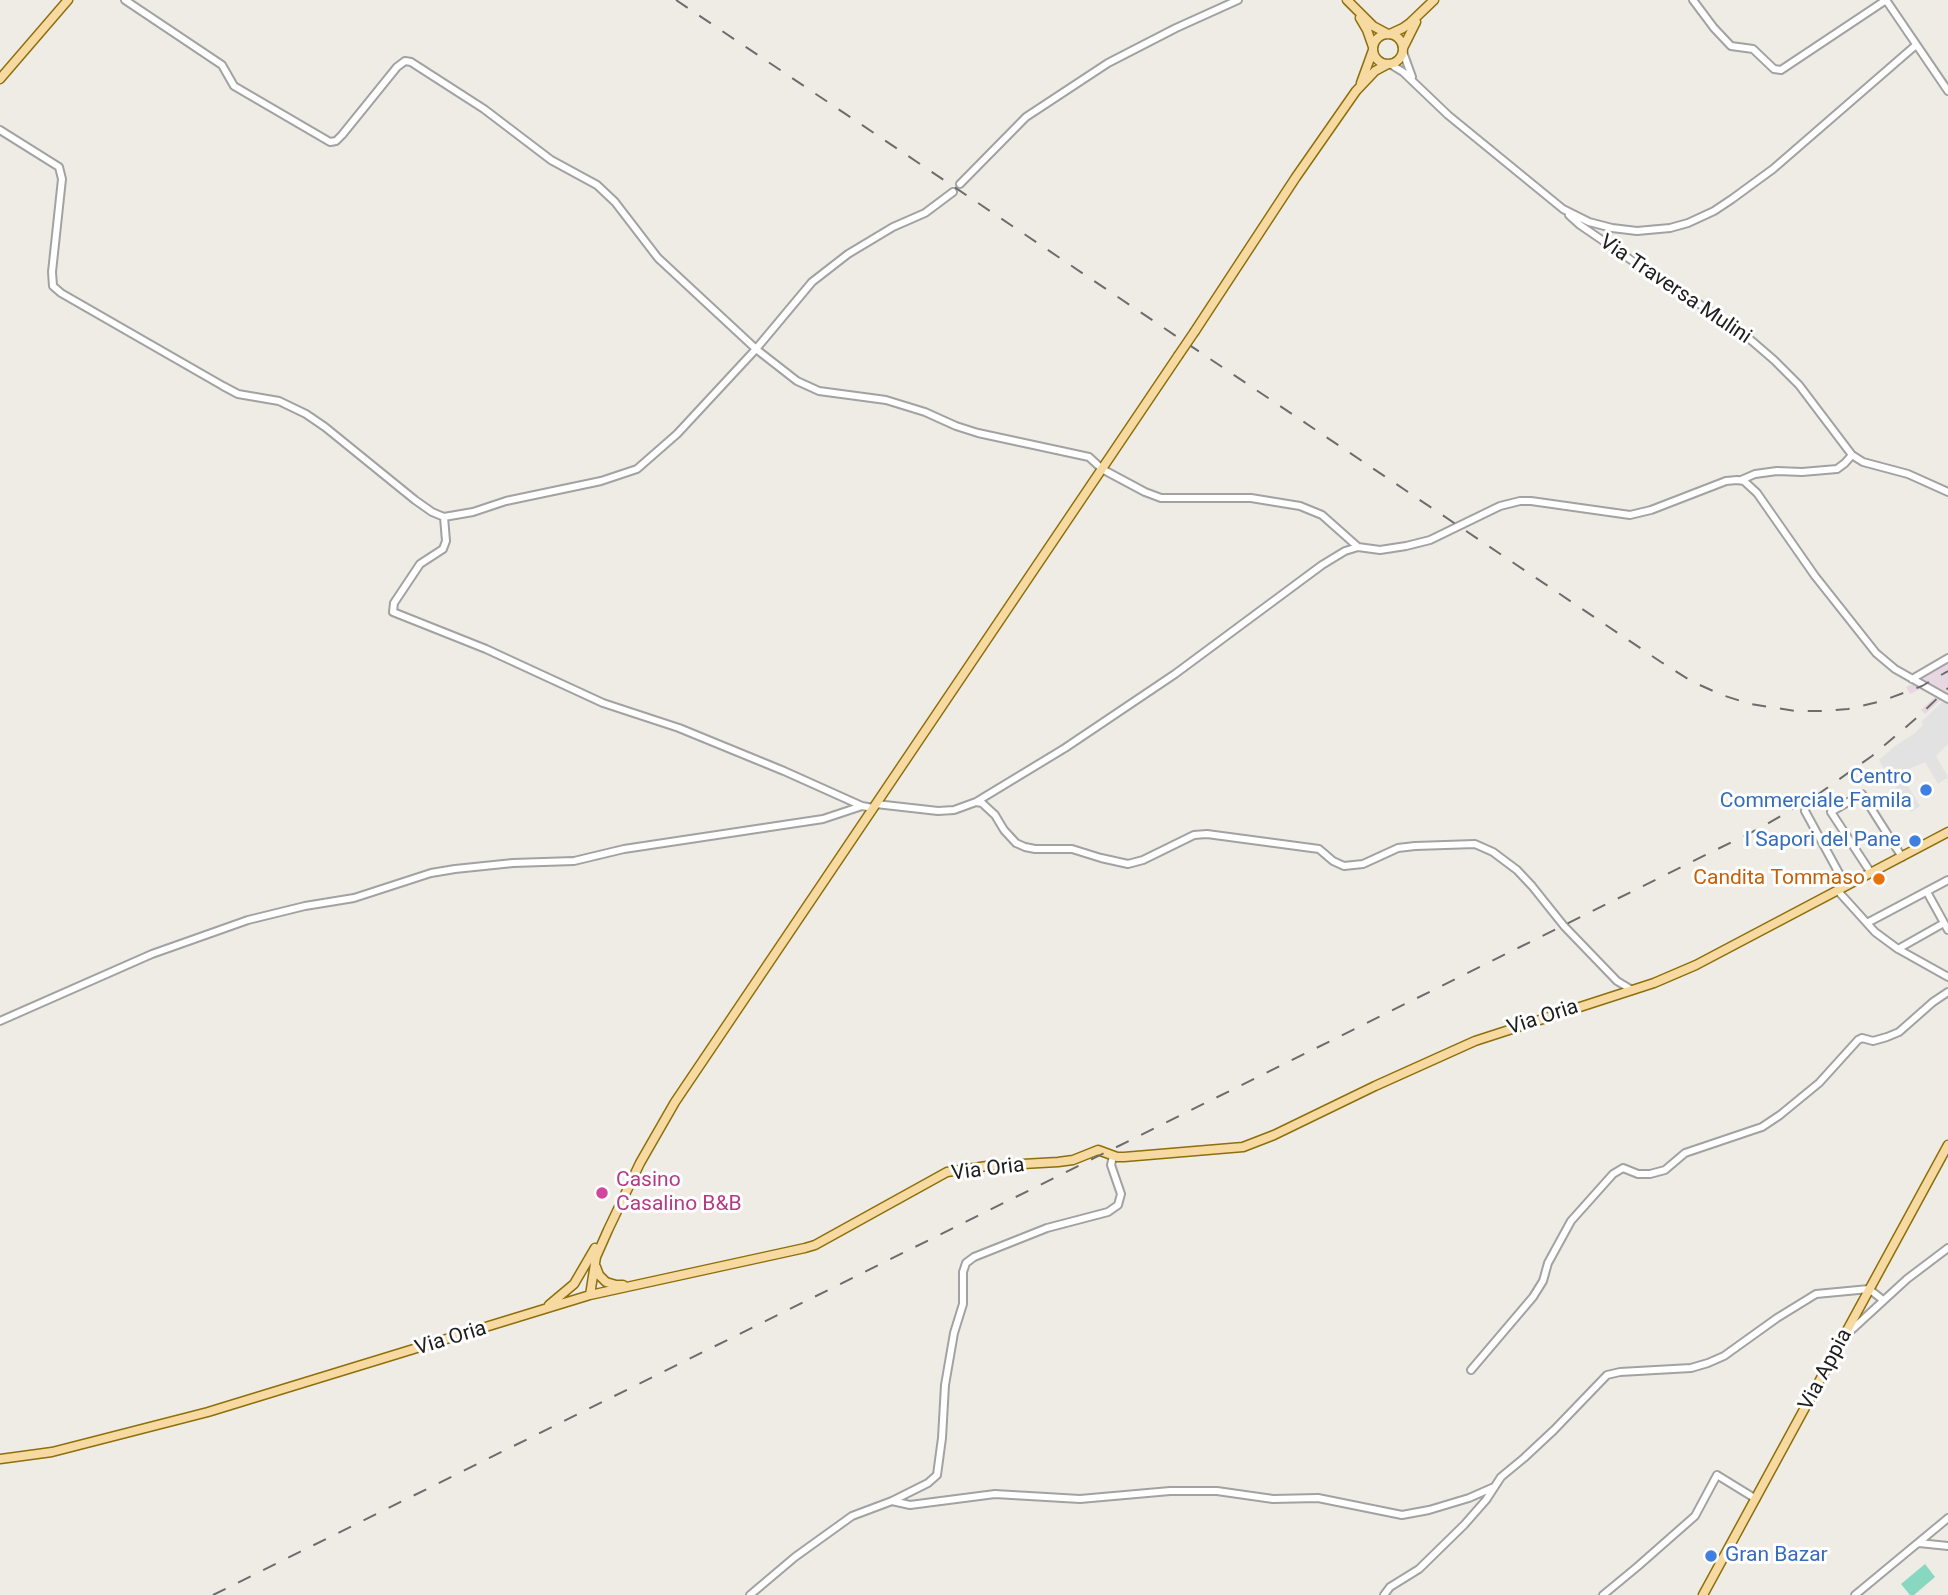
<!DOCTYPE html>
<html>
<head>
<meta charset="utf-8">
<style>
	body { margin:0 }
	canvas { display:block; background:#eeece5 }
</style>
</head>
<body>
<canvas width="1948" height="1595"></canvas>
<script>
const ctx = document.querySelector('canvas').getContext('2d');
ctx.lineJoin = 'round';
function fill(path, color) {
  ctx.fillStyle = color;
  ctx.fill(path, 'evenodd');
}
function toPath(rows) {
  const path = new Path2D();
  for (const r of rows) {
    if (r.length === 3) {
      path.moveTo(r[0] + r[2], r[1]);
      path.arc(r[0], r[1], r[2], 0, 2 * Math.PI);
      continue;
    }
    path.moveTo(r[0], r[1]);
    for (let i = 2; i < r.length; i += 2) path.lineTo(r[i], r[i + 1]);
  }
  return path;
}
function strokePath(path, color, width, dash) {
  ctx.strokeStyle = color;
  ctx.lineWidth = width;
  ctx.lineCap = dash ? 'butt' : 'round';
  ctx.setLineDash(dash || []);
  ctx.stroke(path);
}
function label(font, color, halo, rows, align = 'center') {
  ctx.font = font + ' Roboto,sans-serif';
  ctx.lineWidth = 6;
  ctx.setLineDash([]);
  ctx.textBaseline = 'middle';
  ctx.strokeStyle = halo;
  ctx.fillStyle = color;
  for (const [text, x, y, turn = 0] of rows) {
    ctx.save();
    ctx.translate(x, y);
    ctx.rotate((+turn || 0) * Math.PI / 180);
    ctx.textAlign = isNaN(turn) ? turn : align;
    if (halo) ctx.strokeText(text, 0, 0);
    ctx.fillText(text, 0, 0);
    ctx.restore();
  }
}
fill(toPath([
	[1948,661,1948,693,1925,714,1921,710,1935,697,1922,688,1910,694,1906,687,1920,681,1920,678]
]), '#e7d7e3');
fill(toPath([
	[1925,1564,1935,1577,1914,1595,1910,1595,1901,1584]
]), '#88d8c1');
fill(toPath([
	[1942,702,1948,703,1948,744,1936,756,1948,777,1938,784,1925,762,1909,769,1903,778,1920,806,1911,812,1893,782,1893,779,1891,780,1879,760,1895,746,1915,733,1923,725,1922,721]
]), '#e2e2e2');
const minor = toPath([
	[125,0,222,65,234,86,330,142,336,141,342,135,397,67,405,61,411,62,484,109,551,160,597,185,615,202,658,258,756,349,797,381,819,391,886,400,925,412,956,426,978,433,1089,457,1102,469,1145,492,1161,498,1251,498,1300,506,1322,515,1358,547,1380,550,1406,546,1430,540,1500,506,1520,501,1531,501,1630,515,1651,510,1726,481,1737,480,1744,481,1757,493,1815,576,1876,653,1895,669,1948,699],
	[1693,0,1714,28,1731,46,1753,49,1774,69,1781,70,1886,0],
	[1886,0,1948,91],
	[1403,52,1412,77],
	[1390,64,1403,72,1448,115,1563,209,1589,222,1612,228,1637,231,1670,228,1688,223,1714,211,1732,199,1773,169,1916,45],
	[0,130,59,167,62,179,52,272,53,286,61,293,223,386,238,394,279,401,306,414,325,427,415,500,432,512,444,517,473,512,506,501,601,481,637,469,677,434,756,349,812,282,848,254,893,227,925,213,953,192],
	[960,184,1026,117,1108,63,1176,28,1238,0],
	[1569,215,1580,225,1634,262,1738,329,1774,360,1799,385,1852,455,1863,462,1908,474,1948,492],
	[1741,480,1755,474,1777,471,1802,472,1837,469,1845,463,1852,455],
	[444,517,446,541,443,549,420,564,394,603,393,612,486,649,603,703,679,728,784,771,862,806,873,808],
	[1912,679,1948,658],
	[976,802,1065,748,1175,674,1322,565,1345,551,1358,547],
	[876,804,938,811,954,810,976,802,982,803,995,815,1004,830,1016,843,1025,847,1035,849,1072,849,1101,858,1128,864,1143,860,1194,835,1207,834,1319,849,1333,861,1344,866,1363,864,1398,848,1415,846,1475,844,1493,852,1517,870,1532,886,1564,926,1617,981,1632,990],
	[1805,811,1846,886],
	[1871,873,1831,812,1862,794,1902,857],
	[1838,891,1875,932,1898,949,1948,977],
	[1927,892,1948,930],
	[1867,923,1948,880],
	[1898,949,1944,923],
	[0,1021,152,954,248,920,305,906,354,898,431,873,455,869,513,863,574,861,624,849,823,819,862,806],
	[1846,1335,1907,1279,1948,1248],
	[1471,1370,1533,1297,1543,1281,1548,1263,1571,1221,1613,1174,1623,1168,1638,1174,1650,1174,1665,1170,1685,1153,1762,1127,1780,1115,1819,1083,1858,1040,1862,1038,1873,1041,1887,1037,1899,1032,1933,1002,1948,992],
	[892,1501,910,1505,995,1494,1080,1499,1170,1491,1217,1491,1273,1499,1318,1498,1402,1515,1429,1510,1469,1498,1494,1487],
	[1919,1543,1948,1546],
	[750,1595,795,1557,852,1516,892,1501,928,1483,937,1475,942,1438,945,1385,954,1333,963,1304,963,1272,966,1263,974,1257,1047,1228,1108,1212,1118,1205,1121,1194,1111,1165,1113,1156],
	[1384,1595,1390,1587,1419,1569,1464,1525,1486,1500,1501,1477,1524,1458,1554,1430,1607,1375,1620,1372,1691,1368,1708,1363,1724,1356,1777,1318,1816,1294,1869,1289,1883,1300],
	[1603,1595,1637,1567,1695,1516,1717,1475,1756,1499],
	[1855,1595,1948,1518]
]);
const major = toPath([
	[1347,0,1373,26,1388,34],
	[1360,18,1367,30,1373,47],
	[1390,34,1403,28,1410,23,1434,0],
	[1388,49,15],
	[1403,48,1416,22],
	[0,79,68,0],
	[1361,83,1373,50],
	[1195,331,1296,177,1356,91,1375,71,1388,64],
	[596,1267,599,1275,606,1282,616,1285,623,1285],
	[590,1295,596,1257,608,1230,640,1163,675,1102,1178,356],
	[549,1305,574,1284,595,1248],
	[0,1459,52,1452,208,1412,590,1295,805,1248,815,1245,947,1172,987,1166,1058,1162,1073,1160,1098,1150,1117,1157,1124,1157,1243,1147,1274,1135,1375,1086,1475,1041,1654,983,1696,965,1948,832],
	[1703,1595,1948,1145]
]);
strokePath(minor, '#a2a2a2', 10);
strokePath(major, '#8e6f0a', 11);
strokePath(minor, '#fff', 6);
strokePath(major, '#f6daa2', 8);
strokePath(toPath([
	[676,0,1661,662,1691,681,1722,695,1750,704,1796,711,1826,711,1848,709,1882,701,1922,686,1948,671],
	[213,1595,1760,828,1817,795,1872,756,1920,715,1948,688]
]), '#6c6c6c', 2, [14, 14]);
const majorBridge = toPath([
	[1178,356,1195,331]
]);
strokePath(majorBridge, '#8e6f0a', 11, []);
strokePath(majorBridge, '#f6daa2', 8);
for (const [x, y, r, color] of [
	[1926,790,7,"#3f7fe0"],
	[1915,841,7,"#3f7fe0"],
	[1879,879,7,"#e8710a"],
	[602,1193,7,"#d1479c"],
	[1711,1556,7,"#3f7fe0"]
]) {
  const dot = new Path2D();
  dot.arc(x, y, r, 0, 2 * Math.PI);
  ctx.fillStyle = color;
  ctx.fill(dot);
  strokePath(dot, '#fff', 2.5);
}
label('21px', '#1e1e1e', '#fff', [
	["Via Traversa Mulini",1675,290,34],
	["Via Oria",1543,1018,-18],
	["Via Oria",988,1170,-7],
	["Via Oria",451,1339,-17],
	["Via Appia",1826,1370,-62]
]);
label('21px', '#366cbe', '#fff', [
	["Centro",1912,778],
	["Commerciale Famila",1912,802],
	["I Sapori del Pane",1901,841],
	["Gran Bazar",1725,1556,"left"]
], 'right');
label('21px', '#c56008', '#fff', [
	["Candita Tommaso",1865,879]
], 'right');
label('21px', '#b23c85', '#fff', [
	["Casino",616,1181],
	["Casalino B&B",616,1205]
], 'left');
</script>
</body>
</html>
